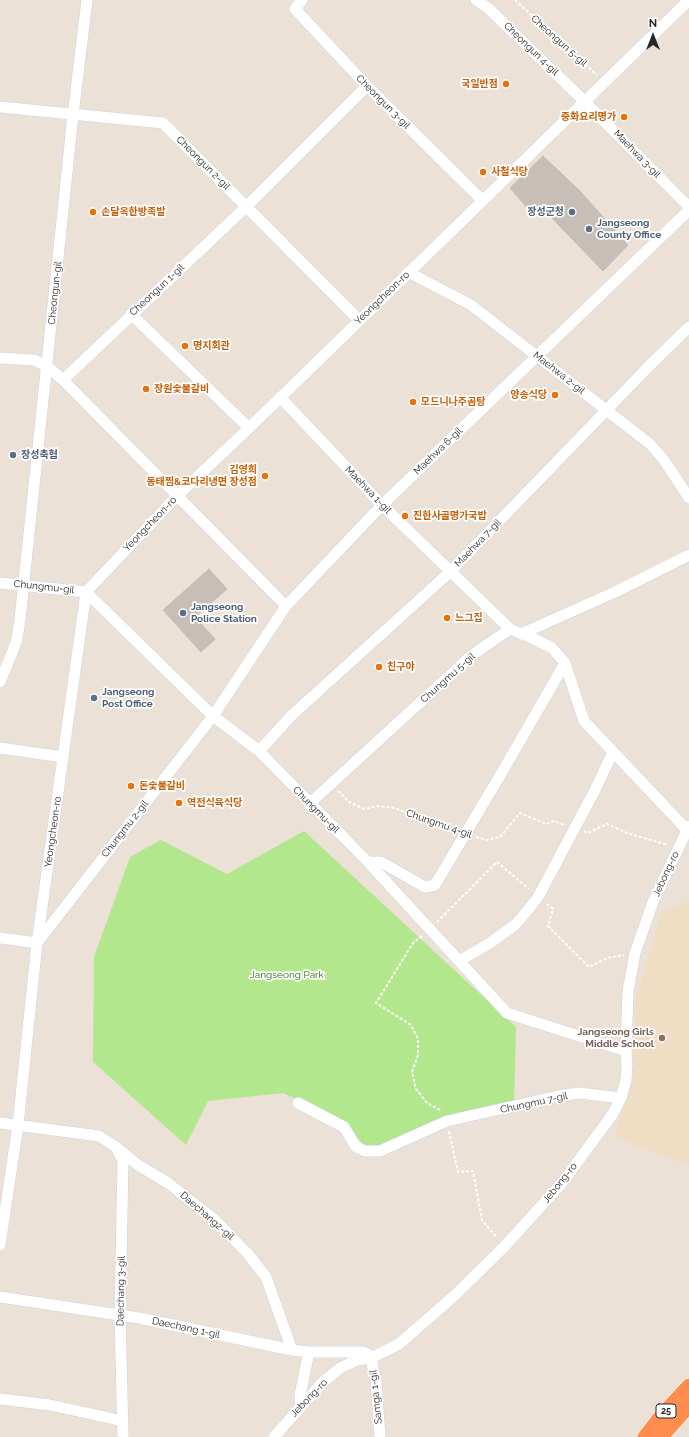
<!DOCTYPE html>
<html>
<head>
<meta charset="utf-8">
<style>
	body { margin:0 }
	#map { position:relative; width:689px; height:1437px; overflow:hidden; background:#ebe1d6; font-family:Raleway,sans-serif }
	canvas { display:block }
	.north { position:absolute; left:633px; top:16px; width:40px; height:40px; -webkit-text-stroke:3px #fff; paint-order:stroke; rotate:0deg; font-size:11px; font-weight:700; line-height:16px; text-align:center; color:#272727 }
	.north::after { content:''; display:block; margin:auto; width:14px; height:18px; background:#272727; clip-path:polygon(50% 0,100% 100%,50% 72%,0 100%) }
</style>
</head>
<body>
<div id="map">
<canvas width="689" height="1437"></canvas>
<div class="north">N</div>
</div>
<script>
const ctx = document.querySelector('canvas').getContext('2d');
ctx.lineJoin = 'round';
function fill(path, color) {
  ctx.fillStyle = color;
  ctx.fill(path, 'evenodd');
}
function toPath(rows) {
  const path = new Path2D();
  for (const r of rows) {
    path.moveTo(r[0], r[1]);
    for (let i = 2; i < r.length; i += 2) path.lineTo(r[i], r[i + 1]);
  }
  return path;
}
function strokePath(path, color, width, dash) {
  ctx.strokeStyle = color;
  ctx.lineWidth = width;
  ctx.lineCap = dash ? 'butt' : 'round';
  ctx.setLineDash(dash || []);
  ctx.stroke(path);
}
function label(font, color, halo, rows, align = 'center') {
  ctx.font = font + ' Raleway,"Noto Sans KR",sans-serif';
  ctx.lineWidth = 3.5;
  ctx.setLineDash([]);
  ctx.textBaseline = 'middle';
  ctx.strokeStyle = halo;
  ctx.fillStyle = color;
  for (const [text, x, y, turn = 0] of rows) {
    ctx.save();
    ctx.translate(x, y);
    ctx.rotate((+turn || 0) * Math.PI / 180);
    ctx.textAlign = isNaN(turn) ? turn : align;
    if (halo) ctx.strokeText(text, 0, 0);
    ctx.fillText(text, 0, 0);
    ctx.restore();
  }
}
fill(toPath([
	[689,901,689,1166,614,1137,633,1075,636,1001,661,913]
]), '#efdec4');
fill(toPath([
	[304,831,516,1027,514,1107,447,1121,370,1151,340,1119,283,1093,208,1101,186,1145,93,1062,94,957,130,857,161,840,227,874]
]), '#b3e78d');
const building = toPath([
	[543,156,580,191,628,245,603,271,547,213,539,213,529,210,510,188,543,156],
	[209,569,227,589,195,617,215,639,201,652,163,610,209,569]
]);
fill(building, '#c6beb7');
strokePath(building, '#c6bdb1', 1);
const minor = toPath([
	[302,0,295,9,367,86,483,201],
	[476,0,488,8,584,101,689,207],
	[0,107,163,123,359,320],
	[408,272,471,305,650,444,664,460,689,498],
	[131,314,249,428],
	[0,358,34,360,47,366,63,380],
	[280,397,382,505,510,629],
	[0,583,86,592,213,716,259,751,368,862,507,1013,626,1051],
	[286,606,63,380,247,206,367,86],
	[521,634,615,592,689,555],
	[0,682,12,653,17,639,20,619,73,115,87,0],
	[0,748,63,757],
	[259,751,292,715,450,572,650,365,689,327],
	[309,804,472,655,510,629,534,639,552,648,565,663,584,721,687,830],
	[368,862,381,862,425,887,435,885,505,767,565,663],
	[0,938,37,943,213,716,286,606,382,505,689,210],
	[459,961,490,943,515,925,528,910,538,897,595,790,613,752],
	[298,1103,344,1127,356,1147,365,1151,380,1151,447,1121,563,1095,580,1093,621,1098],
	[0,1123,99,1136,116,1147,138,1165,168,1183,215,1220,248,1254,266,1277,292,1350],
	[117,1149,123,1161,120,1315,123,1437],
	[0,1245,18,1125,37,943,86,592,178,495,249,428,689,0],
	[0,1297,139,1318,292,1350,309,1352,363,1352,368,1354,371,1358,376,1382,380,1437],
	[0,1399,50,1405,123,1421],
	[301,1406,300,1395,309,1352],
	[274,1437,322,1383,340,1368,357,1360,371,1358,399,1344,454,1296,504,1247,562,1183,612,1115,621,1098,626,1080,627,1065,626,1051,628,991,635,953,653,902,689,826]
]);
const highway = toPath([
	[645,1437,663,1414,689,1386],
	[661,1437,689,1405]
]);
strokePath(minor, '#ccd2e2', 12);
strokePath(highway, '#fff', 16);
strokePath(toPath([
	[515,0,597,75],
	[338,791,349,802,364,809,378,806,395,808,421,819,429,818,455,829],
	[584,831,588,833,607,824,627,833,668,845],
	[476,837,487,840,500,837,520,813,546,824,554,821,564,825],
	[547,904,553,909,548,926,589,967,607,958,624,955],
	[437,922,497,862,529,889],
	[422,936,413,943,376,1003,411,1025,418,1039,418,1055,412,1072,416,1089,427,1103,442,1111],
	[449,1131,458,1172,473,1171,482,1220,497,1238]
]), '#fff', 2, [3, 2]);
strokePath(minor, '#fff', 11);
strokePath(highway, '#ff8d4e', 15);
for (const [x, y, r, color] of [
	[506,84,4,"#e8710a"],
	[624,117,4,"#e8710a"],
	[483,172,4,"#e8710a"],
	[93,212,4,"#e8710a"],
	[572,212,4,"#5c6f8a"],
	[589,229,4,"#5c6f8a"],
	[185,346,4,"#e8710a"],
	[146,389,4,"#e8710a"],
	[555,395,4,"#e8710a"],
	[413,402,4,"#e8710a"],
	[13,455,4,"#5c6f8a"],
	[265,476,4,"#e8710a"],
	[405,516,4,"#e8710a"],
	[183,613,4,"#5c6f8a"],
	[447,618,4,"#e8710a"],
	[379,667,4,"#e8710a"],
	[94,698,4,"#5c6f8a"],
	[131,786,4,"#e8710a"],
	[179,803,4,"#e8710a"],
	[662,1038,4,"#8d6e63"]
]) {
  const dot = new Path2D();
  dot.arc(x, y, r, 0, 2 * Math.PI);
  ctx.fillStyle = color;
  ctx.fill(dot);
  strokePath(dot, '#fff', 1.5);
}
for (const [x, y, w] of [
	[666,1411,20]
]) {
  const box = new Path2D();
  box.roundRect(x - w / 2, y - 7, w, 14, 3);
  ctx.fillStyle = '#fff';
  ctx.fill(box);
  strokePath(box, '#272727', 1);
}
label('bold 9px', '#272727', null, [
	["25",666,1411]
]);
label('10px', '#272727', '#fff', [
	["Cheongun 5-gil",559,41,42],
	["Cheongun 4-gil",531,49,44],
	["Cheongun 3-gil",383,102,45],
	["Maehwa 3-gil",637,154,46],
	["Cheongun 2-gil",203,163,45],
	["Cheongun 1-gil",157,290,-43],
	["Cheongun-gil",55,293,-84],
	["Yeongcheon-ro",382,298,-44],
	["Maehwa 2-gil",559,373,38],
	["Maehwa 6-gil",438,451,-44],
	["Maehwa 1-gil",368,490,46],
	["Yeongcheon-ro",150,524,-46],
	["Maehwa 7-gil",478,543,-46],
	["Chungmu-gil",44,587,6],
	["Chungmu 5-gil",448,678,-42],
	["Chungmu-gil",316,810,45],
	["Chungmu 4-gil",439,824,19],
	["Chungmu 2-gil",125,829,-52],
	["Yeongcheon-ro",53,832,-82],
	["Jebong-ro",666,874,-65],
	["Chungmu 7-gil",534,1103,-12],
	["Jebong-ro",560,1183,-51],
	["Daechang2-gil",207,1216,41],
	["Daechang 3-gil",121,1291,-89],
	["Daechang 1-gil",186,1328,12],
	["Samga 1-gil",376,1397,-96],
	["Jebong-ro",309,1398,-46]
]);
label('bold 10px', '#c56008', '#fff', [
	["국일반점",498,84,"right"],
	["중화요리명가",616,117,"right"],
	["사철식당",491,172],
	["손달옥한방족발",101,212],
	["명지회관",193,346],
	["장원숯불갈비",154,389],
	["양송식당",547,395,"right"],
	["모드니나주곰탕",421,402],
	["김영희",257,470,"right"],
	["동태찜&코다리냉면 장성점",257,482,"right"],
	["진한사골명가국밥",413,516],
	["느그집",455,618],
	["친구야",387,667],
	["돈숯불갈비",139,786],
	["역전식육식당",187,803]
], 'left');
label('bold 10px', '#4e5e75', '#fff', [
	["장성군청",564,212,"right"],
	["Jangseong",597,223],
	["County Office",597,235],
	["장성축협",21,455],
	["Jangseong",191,607],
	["Police Station",191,619],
	["Jangseong",102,692],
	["Post Office",102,704]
], 'left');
label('10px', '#2b6813', '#fff', [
	["Jangseong Park",287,975]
]);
label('bold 10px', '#785e54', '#fff', [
	["Jangseong Girls",654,1032],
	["Middle School",654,1044]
], 'right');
</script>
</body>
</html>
